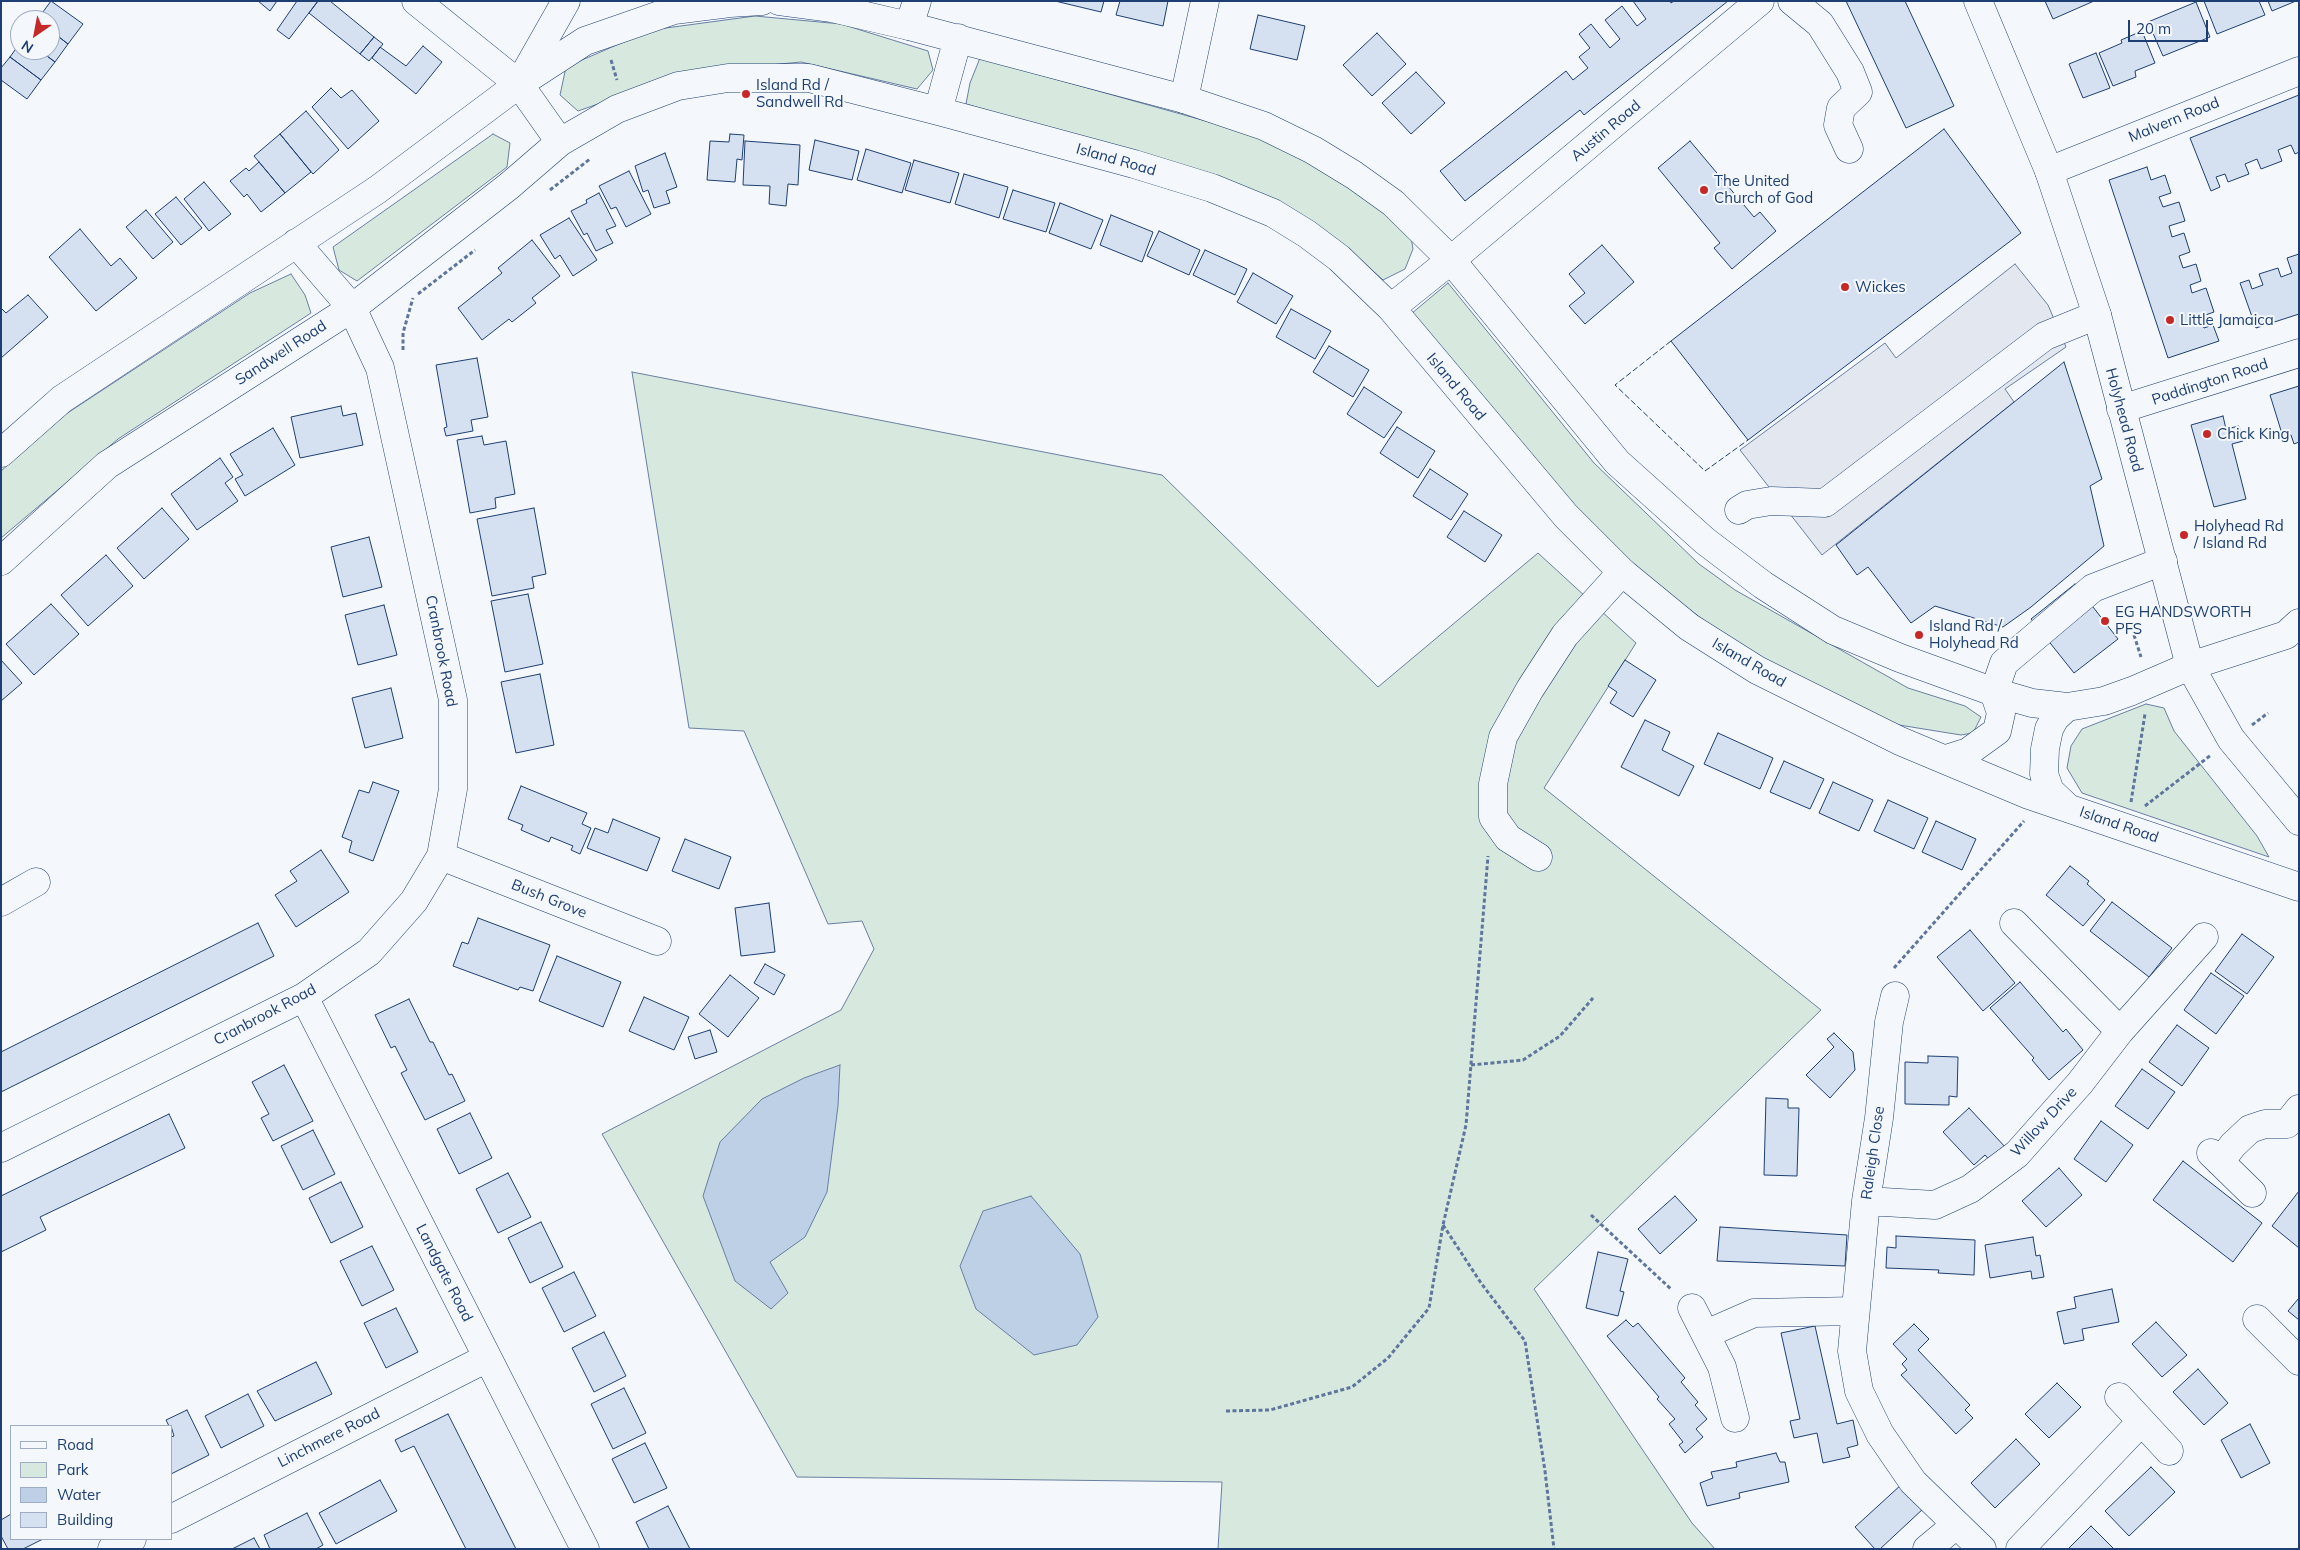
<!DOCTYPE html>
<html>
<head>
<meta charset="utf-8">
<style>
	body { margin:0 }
	#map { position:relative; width:2300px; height:1550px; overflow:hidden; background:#f4f7fb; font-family:Mulish,sans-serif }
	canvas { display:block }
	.frame { position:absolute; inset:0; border:2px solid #1d3f73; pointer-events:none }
	.legend { position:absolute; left:10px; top:1425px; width:162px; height:115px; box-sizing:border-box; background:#f4f7fb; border:1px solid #9eadc5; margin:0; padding:6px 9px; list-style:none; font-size:15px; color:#1d3f73 }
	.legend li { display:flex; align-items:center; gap:10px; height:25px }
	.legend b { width:25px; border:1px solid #9eadc5 }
	.north { position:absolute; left:10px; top:10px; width:50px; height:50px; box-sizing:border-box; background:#f4f7fb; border:1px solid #9eadc5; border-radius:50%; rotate:213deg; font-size:14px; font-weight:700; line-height:20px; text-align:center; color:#1d3f73 }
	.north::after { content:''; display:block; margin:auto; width:18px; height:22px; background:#c62828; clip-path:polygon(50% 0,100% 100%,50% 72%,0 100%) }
	.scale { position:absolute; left:2128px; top:20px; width:80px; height:22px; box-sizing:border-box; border:2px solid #1d3f73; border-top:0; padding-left:6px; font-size:15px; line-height:18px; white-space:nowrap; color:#1d3f73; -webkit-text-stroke:4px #f4f7fb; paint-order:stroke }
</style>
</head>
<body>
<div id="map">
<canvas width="2300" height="1550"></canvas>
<div class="frame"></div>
<ul class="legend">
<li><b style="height:6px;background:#f4f7fb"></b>Road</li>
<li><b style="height:14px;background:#d7e8df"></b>Park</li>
<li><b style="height:14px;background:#bed0e5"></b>Water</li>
<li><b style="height:14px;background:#d5e0f0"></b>Building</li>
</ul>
<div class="north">N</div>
<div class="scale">20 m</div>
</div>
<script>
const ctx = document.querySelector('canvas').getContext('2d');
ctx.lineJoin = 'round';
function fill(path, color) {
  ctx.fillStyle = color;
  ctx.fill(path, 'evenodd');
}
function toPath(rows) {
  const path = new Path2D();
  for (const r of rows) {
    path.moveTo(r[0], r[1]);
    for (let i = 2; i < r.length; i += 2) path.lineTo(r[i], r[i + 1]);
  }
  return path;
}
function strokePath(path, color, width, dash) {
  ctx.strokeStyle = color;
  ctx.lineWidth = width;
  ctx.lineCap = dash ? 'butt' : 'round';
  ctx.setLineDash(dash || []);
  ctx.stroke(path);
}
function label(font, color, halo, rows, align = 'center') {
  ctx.font = font + ' Mulish,sans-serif';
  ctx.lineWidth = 4;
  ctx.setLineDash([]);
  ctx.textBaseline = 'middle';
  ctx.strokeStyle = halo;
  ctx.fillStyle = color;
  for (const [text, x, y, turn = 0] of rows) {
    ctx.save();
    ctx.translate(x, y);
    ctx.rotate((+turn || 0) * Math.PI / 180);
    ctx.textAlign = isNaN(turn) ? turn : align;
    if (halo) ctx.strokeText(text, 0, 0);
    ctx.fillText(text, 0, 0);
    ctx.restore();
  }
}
const green = toPath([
	[755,16,841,24,928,51,933,70,917,89,801,62,686,73,578,111,560,95,566,67,651,30,755,16],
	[980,58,1256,135,1355,188,1411,237,1413,249,1405,269,1383,280,1348,249,1174,165,966,104,970,83,980,58],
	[493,134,510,143,507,167,357,281,339,270,333,247,493,134],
	[291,274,305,295,311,313,118,439,1,538,1,471,66,414,250,293,291,274],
	[1448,283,1594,463,1699,564,1735,590,1908,688,1965,706,1981,717,1973,733,1961,735,1899,725,1751,656,1632,566,1529,456,1411,314,1448,283],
	[632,372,1162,475,1378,687,1538,553,1636,643,1544,788,1821,1010,1534,1289,1692,1523,1715,1549,1218,1549,1222,1482,797,1477,602,1134,841,1010,874,949,862,921,828,924,744,731,689,728,632,372],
	[2146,704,2164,708,2174,731,2257,836,2269,857,2082,793,2067,768,2071,746,2082,729,2146,704]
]);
fill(green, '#d7e8df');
strokePath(green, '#687fa3', 1);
const parking = toPath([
	[2015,264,2048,305,2066,347,2005,389,2014,402,1822,555,1740,450,1885,343,1896,358,2015,264]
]);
fill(parking, '#e3e8f0');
strokePath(parking, '#687fa3', 1);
const water = toPath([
	[840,1065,838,1106,827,1192,805,1237,770,1262,788,1293,771,1309,735,1281,703,1196,720,1142,762,1099,804,1078,840,1065],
	[1031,1196,1080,1254,1098,1317,1077,1345,1034,1355,976,1309,960,1266,983,1211,1031,1196]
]);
fill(water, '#bed0e5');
strokePath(water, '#687fa3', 1);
const building = toPath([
	[51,1,83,24,68,44,50,30,50,20,37,20,51,1],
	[258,1,277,1,270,11,258,1],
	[297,1,318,1,289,39,277,30,297,1],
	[318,1,330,1,374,37,360,54,309,13,318,1],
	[1055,1,1104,1,1101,12,1055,1],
	[1120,1,1168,1,1163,26,1116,15,1120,1],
	[1633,1,1670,1,1671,3,1674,1,1728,1,1584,115,1580,110,1465,201,1440,171,1566,71,1573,80,1588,68,1579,57,1590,48,1579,34,1591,24,1610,48,1620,39,1605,20,1622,6,1637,26,1646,19,1633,1],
	[1846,1,1905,1,1954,106,1906,128,1846,1],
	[2045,1,2094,1,2053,19,2045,1],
	[2204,1,2259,1,2265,15,2217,34,2204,1],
	[2268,1,2296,1,2272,11,2268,1],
	[2196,2,2210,37,2163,56,2148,22,2196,2],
	[1258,15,1305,26,1297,60,1250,49,1258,15],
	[50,30,68,44,55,62,39,50,50,50,50,30],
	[2142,31,2155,63,2135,71,2136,77,2113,86,2099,53,2122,43,2121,40,2142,31],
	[1377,33,1406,64,1372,96,1343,65,1377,33],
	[374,37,383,44,369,61,360,54,374,37],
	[20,43,20,50,39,50,55,62,41,80,10,57,20,43],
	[423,46,442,62,416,94,372,58,380,47,406,66,423,46],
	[2096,53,2110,88,2083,98,2069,64,2096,53],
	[10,57,41,80,27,99,1,80,1,68,10,57],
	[1416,72,1445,103,1411,134,1382,103,1416,72],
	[331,88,341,98,352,90,379,121,348,149,312,107,331,88],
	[2299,95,2299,152,2295,154,2291,145,2278,150,2282,161,2261,169,2257,159,2245,164,2249,174,2228,182,2225,174,2216,177,2220,187,2211,191,2190,138,2299,95],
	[306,111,339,150,313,174,280,134,306,111],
	[1944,129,2021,233,1748,440,1671,341,1944,129],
	[280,134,311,172,285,193,254,156,280,134],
	[730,134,744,135,742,160,737,159,735,182,707,180,710,141,729,142,730,134],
	[815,140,859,151,852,180,809,170,815,140],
	[745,141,800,145,798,185,788,184,786,206,769,204,770,186,743,185,745,141],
	[1690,141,1754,217,1760,212,1776,231,1732,269,1714,248,1720,243,1658,168,1690,141],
	[866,149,911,163,902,193,857,180,866,149],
	[665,153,677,187,666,191,670,203,654,208,648,190,643,192,635,166,665,153],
	[914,160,959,173,950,203,905,190,914,160],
	[259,162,285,193,261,212,247,194,244,197,230,181,246,168,249,171,259,162],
	[2147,167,2151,180,2165,175,2171,193,2159,197,2163,207,2179,202,2185,221,2169,226,2172,237,2184,233,2190,252,2179,256,2183,268,2196,264,2201,281,2190,285,2192,293,2206,288,2214,312,2200,317,2204,328,2213,325,2219,341,2168,358,2109,180,2147,167],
	[629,171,651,214,626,227,616,207,611,209,599,186,629,171],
	[964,174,1008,187,999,218,955,204,964,174],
	[204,182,231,214,209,231,184,199,204,182],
	[1013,190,1055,203,1046,232,1003,219,1013,190],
	[599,193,616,226,606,230,613,243,596,251,587,233,584,235,571,211,587,203,586,200,599,193],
	[176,197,202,228,181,245,155,214,176,197],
	[1060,203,1103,220,1091,249,1049,233,1060,203],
	[146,210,173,242,153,259,126,227,146,210],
	[1111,215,1153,232,1142,262,1100,245,1111,215],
	[569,218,597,260,573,276,560,255,555,259,540,235,569,218],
	[80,229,111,266,120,258,137,278,96,311,49,257,80,229],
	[1159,231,1200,250,1189,275,1147,256,1159,231],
	[532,240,560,276,532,298,536,303,512,322,509,319,482,340,458,308,502,273,498,268,532,240],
	[1602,245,1634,282,1585,324,1569,306,1585,293,1569,274,1602,245],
	[1205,250,1247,269,1235,295,1193,275,1205,250],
	[2299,254,2299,314,2256,328,2240,283,2249,280,2252,289,2263,285,2259,274,2278,268,2281,277,2292,273,2287,258,2299,254],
	[1253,273,1293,296,1276,324,1237,302,1253,273],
	[28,295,48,317,1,358,1,308,6,313,28,295],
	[1291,309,1331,331,1315,359,1276,337,1291,309],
	[1329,346,1369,370,1353,397,1313,372,1329,346],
	[477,358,488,417,471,420,473,431,446,436,444,428,447,427,436,365,477,358],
	[2064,362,2102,479,2090,486,2104,546,2031,607,2003,627,1935,606,1911,623,1868,567,1857,575,1836,545,2064,362],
	[2299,386,2299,442,2294,444,2291,435,2283,437,2270,395,2299,386],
	[1364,387,1402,412,1384,438,1347,414,1364,387],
	[341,406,343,416,356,413,363,445,300,458,291,417,341,406],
	[2223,416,2226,429,2239,426,2243,441,2232,444,2246,499,2214,507,2191,425,2223,416],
	[1397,427,1435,451,1418,478,1380,453,1397,427],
	[273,428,295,465,245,496,235,479,243,475,230,454,273,428],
	[482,436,484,445,506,441,515,494,495,498,496,508,470,513,457,440,482,436],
	[220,458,233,477,225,483,238,501,197,530,171,494,220,458],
	[1430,469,1468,494,1451,520,1413,496,1430,469],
	[162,508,189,539,144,579,117,548,162,508],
	[534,508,546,574,532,577,534,588,492,596,477,519,534,508],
	[1464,511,1502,535,1485,562,1447,537,1464,511],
	[369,537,382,587,343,597,331,547,369,537],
	[106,555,133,586,88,626,61,595,106,555],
	[2075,584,2118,639,2074,673,2031,619,2075,584],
	[528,594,543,664,505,672,491,601,528,594],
	[51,604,79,634,34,675,6,644,51,604],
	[384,605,397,655,358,665,345,615,384,605],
	[1,660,22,683,1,701,1,660],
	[1625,660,1656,680,1633,717,1610,703,1617,692,1608,686,1625,660],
	[540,674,554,745,516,753,501,682,540,674],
	[391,688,403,738,365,748,352,698,391,688],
	[1645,720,1670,732,1662,750,1694,766,1679,796,1621,767,1645,720],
	[1718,733,1773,758,1760,789,1704,764,1718,733],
	[1784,761,1824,779,1810,809,1770,792,1784,761],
	[373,782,399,791,373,861,349,852,352,841,342,837,359,790,369,793,373,782],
	[1833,782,1873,800,1859,831,1819,813,1833,782],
	[521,786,587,813,582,824,591,828,580,854,571,850,573,846,551,837,549,842,521,830,523,825,508,819,521,786],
	[1888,800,1928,818,1914,849,1874,831,1888,800],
	[613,819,660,838,647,871,587,848,595,828,608,833,613,819],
	[1936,821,1976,839,1962,870,1922,852,1936,821],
	[685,839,731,857,719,889,672,871,685,839],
	[321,850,349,892,296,927,275,895,297,881,290,871,321,850],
	[2070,866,2089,881,2087,884,2105,900,2083,926,2046,895,2070,866],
	[2112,902,2172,948,2149,977,2090,931,2112,902],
	[769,903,775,952,741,956,735,908,769,903],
	[478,918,550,945,533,991,520,987,518,990,453,966,462,942,468,944,478,918],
	[258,923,274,956,1,1092,1,1052,258,923],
	[1970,930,2015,983,1983,1011,1937,957,1970,930],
	[2242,934,2274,957,2247,994,2215,971,2242,934],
	[557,956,621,982,603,1027,539,1001,557,956],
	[765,964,785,975,774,995,754,983,765,964],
	[2211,973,2244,996,2216,1034,2184,1010,2211,973],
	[730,975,759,998,728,1037,699,1014,730,975],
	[2020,982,2063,1032,2066,1029,2083,1050,2049,1080,2032,1060,2034,1058,1990,1008,2020,982],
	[644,997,689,1017,674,1050,629,1031,644,997],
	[409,999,430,1042,433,1042,449,1075,452,1074,465,1101,425,1120,401,1073,407,1070,395,1046,391,1048,375,1015,409,999],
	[2177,1025,2209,1048,2182,1086,2149,1062,2177,1025],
	[710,1030,717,1052,695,1059,688,1037,710,1030],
	[1834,1033,1853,1052,1855,1070,1830,1098,1806,1075,1834,1047,1827,1039,1834,1033],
	[1928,1056,1958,1057,1957,1097,1949,1096,1949,1105,1905,1104,1905,1062,1928,1063,1928,1056],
	[284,1065,313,1121,273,1141,261,1118,269,1114,252,1082,284,1065],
	[2142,1069,2175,1092,2148,1129,2115,1106,2142,1069],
	[1766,1098,1788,1099,1788,1108,1799,1108,1797,1176,1764,1175,1766,1098],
	[1969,1108,2007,1149,1992,1163,1985,1155,1974,1165,1943,1132,1969,1108],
	[470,1113,492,1158,459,1174,437,1129,470,1113],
	[169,1114,185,1148,40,1217,46,1230,1,1252,1,1196,169,1114],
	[2101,1121,2133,1145,2106,1182,2074,1159,2101,1121],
	[313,1130,335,1174,303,1190,281,1146,313,1130],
	[2183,1161,2262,1223,2233,1262,2153,1200,2183,1161],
	[2059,1168,2082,1195,2046,1227,2022,1201,2059,1168],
	[508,1173,531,1217,498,1233,476,1189,508,1173],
	[341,1182,363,1227,331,1243,309,1198,341,1182],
	[2299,1191,2299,1248,2272,1226,2299,1191],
	[1675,1196,1697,1220,1660,1254,1638,1229,1675,1196],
	[541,1222,563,1267,530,1283,508,1238,541,1222],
	[1720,1227,1847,1235,1845,1266,1717,1261,1720,1227],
	[1896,1236,1975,1240,1974,1275,1938,1273,1939,1270,1886,1268,1887,1247,1896,1248,1896,1236],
	[2033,1237,2036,1256,2040,1255,2044,1277,2032,1279,2031,1271,1990,1278,1985,1245,2033,1237],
	[372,1246,394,1290,362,1306,340,1261,372,1246],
	[1598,1252,1628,1259,1620,1291,1624,1292,1618,1316,1586,1308,1598,1252],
	[574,1272,596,1316,564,1332,542,1288,574,1272],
	[2112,1289,2119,1322,2082,1329,2084,1340,2064,1344,2057,1312,2076,1308,2074,1297,2112,1289],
	[2299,1298,2299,1320,2288,1311,2299,1298],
	[396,1308,418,1352,386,1368,364,1323,396,1308],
	[1626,1320,1633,1327,1638,1323,1685,1378,1681,1382,1698,1402,1695,1405,1707,1419,1696,1429,1703,1437,1685,1453,1679,1445,1683,1442,1669,1424,1675,1419,1657,1399,1659,1397,1607,1336,1626,1320],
	[2156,1322,2187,1355,2162,1377,2132,1344,2156,1322],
	[1914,1324,1929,1339,1918,1350,1970,1405,1965,1410,1973,1418,1956,1434,1901,1375,1907,1370,1902,1364,1907,1359,1893,1344,1914,1324],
	[1815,1326,1837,1424,1853,1420,1858,1445,1847,1448,1850,1457,1823,1463,1817,1433,1794,1438,1790,1421,1800,1419,1781,1333,1815,1326],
	[604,1332,626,1376,594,1392,572,1348,604,1332],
	[316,1362,332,1394,275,1421,257,1391,316,1362],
	[2198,1369,2228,1403,2204,1425,2173,1392,2198,1369],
	[2057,1383,2081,1407,2049,1438,2025,1414,2057,1383],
	[624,1388,646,1433,613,1449,591,1404,624,1388],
	[248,1394,264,1426,221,1448,205,1416,248,1394],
	[187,1410,209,1455,171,1474,171,1437,174,1436,171,1426,169,1426,166,1420,187,1410],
	[448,1414,516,1549,466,1549,414,1446,401,1452,395,1440,448,1414],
	[2250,1424,2270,1463,2241,1478,2221,1440,2250,1424],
	[2016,1439,2040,1464,1995,1508,1971,1483,2016,1439],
	[645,1443,667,1488,634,1503,612,1459,645,1443],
	[1776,1453,1780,1462,1785,1462,1789,1482,1739,1493,1740,1498,1707,1506,1700,1483,1713,1478,1711,1472,1737,1467,1736,1462,1776,1453],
	[2151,1467,2175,1492,2129,1536,2105,1511,2151,1467],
	[380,1480,397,1511,336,1544,319,1513,380,1480],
	[1902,1484,1924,1508,1880,1549,1875,1549,1855,1527,1902,1484],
	[668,1506,690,1549,649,1549,636,1522,668,1506],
	[307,1513,323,1545,316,1549,270,1549,264,1535,307,1513],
	[11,1514,11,1539,43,1539,23,1549,8,1549,1,1536,1,1520,11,1514],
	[2091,1526,2114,1549,2068,1549,2091,1526],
	[254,1538,260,1549,232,1549,254,1538]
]);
fill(building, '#d5e0f0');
strokePath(building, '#1d3f73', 1);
const minor = toPath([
	[416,1,519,84,566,1],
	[1792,1,1820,24,1850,72,1858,92,1841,108,1838,125,1849,149],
	[909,26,917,1],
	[1184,99,1205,1],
	[2049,171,2299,71],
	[1451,260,1760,1],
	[2121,409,2299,353],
	[1739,510,1747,505,1771,501,1825,503,2045,336,2097,315],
	[2190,666,2286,635,2299,623],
	[1994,692,2004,663,2093,588,2163,561],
	[441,856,657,941],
	[1538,857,1508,838,1493,817,1493,784,1503,737,1530,689,1565,635,1622,572],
	[1,902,36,882],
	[2014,923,2120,1031],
	[1895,996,1889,1022,1879,1118,1866,1201,1852,1351,1859,1391,1880,1434,1913,1482,1982,1549],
	[304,997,585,1549],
	[1,1148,304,997,369,952,414,901,441,856,453,789,453,700,380,368,352,308],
	[2211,1153,2252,1193],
	[2220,1162,2233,1145,2250,1129,2265,1124,2287,1124,2299,1109],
	[1866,1201,1935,1205,1970,1189,2017,1154,2080,1083,2120,1031,2204,937],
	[1692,1308,1722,1367,1735,1418],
	[2257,1319,2299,1361],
	[1706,1334,1754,1313,1855,1311],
	[2119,1397,2169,1451],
	[171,1519,487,1358],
	[112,1549,132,1539],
	[1927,1549,1956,1525],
	[2020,1549,2141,1422]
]);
const major = toPath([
	[779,1,832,8,909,26,1184,99,1264,126,1313,150,1354,175,1393,203,1451,260,1617,462,1705,541,1763,585,1833,630,1900,658,1994,692,2032,703,2067,707,2104,701,2132,691,2190,666],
	[519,84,560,142],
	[938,111,958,38],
	[296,243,352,308],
	[1391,308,1451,260],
	[1,453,62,399,377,190,519,84,585,41,674,10,730,3,762,1],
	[1,561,107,465,352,308,509,186,560,142,617,109,678,86,728,78,809,78,938,111,1134,164,1212,188,1273,213,1307,234,1339,258,1391,308,1566,516,1622,572,1689,627,1757,670,1900,741,2029,795,2299,887],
	[2067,707,2055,718,2049,729,2045,749,2044,774,2050,791,2068,808],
	[1946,759,1968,752,1997,731,2001,713,1994,692]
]);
const highway = toPath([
	[1978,1,2049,171,2097,315,2190,666,2231,739,2299,821]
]);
strokePath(minor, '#1d3f73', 29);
strokePath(major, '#1d3f73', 29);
strokePath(highway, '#1d3f73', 29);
strokePath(toPath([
	[611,60,617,80],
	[550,190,590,159],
	[418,294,475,250],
	[403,350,403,333,413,298],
	[2134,635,2141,657],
	[2252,725,2268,713],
	[2131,802,2145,714],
	[2145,806,2211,755],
	[1894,968,2024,821],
	[1471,1065,1523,1060,1560,1036,1593,998],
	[1591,1215,1672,1290],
	[1443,1225,1481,1283,1525,1341,1545,1471,1554,1549],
	[1226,1411,1270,1410,1352,1387,1388,1358,1429,1308,1443,1225,1466,1125,1488,856]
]), '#5e769c', 3, [4, 2.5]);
strokePath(minor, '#f4f7fb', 28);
strokePath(major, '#f4f7fb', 28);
strokePath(highway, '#f4f7fb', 28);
strokePath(toPath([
	[1671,341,1615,385,1705,471,1748,440]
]), '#1d3f73', 1, [6, 2.5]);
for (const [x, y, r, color] of [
	[746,94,5,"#c62828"],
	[1704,190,5,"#c62828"],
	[1845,287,5,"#c62828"],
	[2170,320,5,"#c62828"],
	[2207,434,5,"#c62828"],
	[2184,535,5,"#c62828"],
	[2105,621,5,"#c62828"],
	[1919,635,5,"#c62828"]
]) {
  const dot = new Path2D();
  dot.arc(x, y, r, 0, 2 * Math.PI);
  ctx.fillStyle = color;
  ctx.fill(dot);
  strokePath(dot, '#f4f7fb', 2);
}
label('15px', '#1d3f73', '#f4f7fb', [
	["Island Rd /",756,85],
	["Sandwell Rd",756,102],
	["The United",1714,181],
	["Church of God",1714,198],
	["Wickes",1855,287],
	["Little Jamaica",2180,320],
	["Chick King",2217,434],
	["Holyhead Rd",2194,526],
	["/ Island Rd",2194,543],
	["EG HANDSWORTH",2115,612],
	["PFS",2115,629],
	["Island Rd /",1929,626],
	["Holyhead Rd",1929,643]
], 'left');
label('15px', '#1d3f73', '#f4f7fb', [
	["Malvern Road",2174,120,-22],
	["Austin Road",1606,131,-40],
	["Island Road",1116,160,16],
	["Sandwell Road",281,353,-33],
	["Paddington Road",2210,382,-18],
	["Island Road",1456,387,50],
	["Holyhead Road",2124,420,75],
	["Cranbrook Road",441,651,79],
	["Island Road",1749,663,30],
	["Island Road",2119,825,19],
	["Bush Grove",549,899,22],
	["Cranbrook Road",265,1015,-28],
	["Willow Drive",2044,1122,-47],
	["Raleigh Close",1873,1153,-82],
	["Landgate Road",444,1273,63],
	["Linchmere Road",329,1438,-27]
]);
</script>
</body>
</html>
